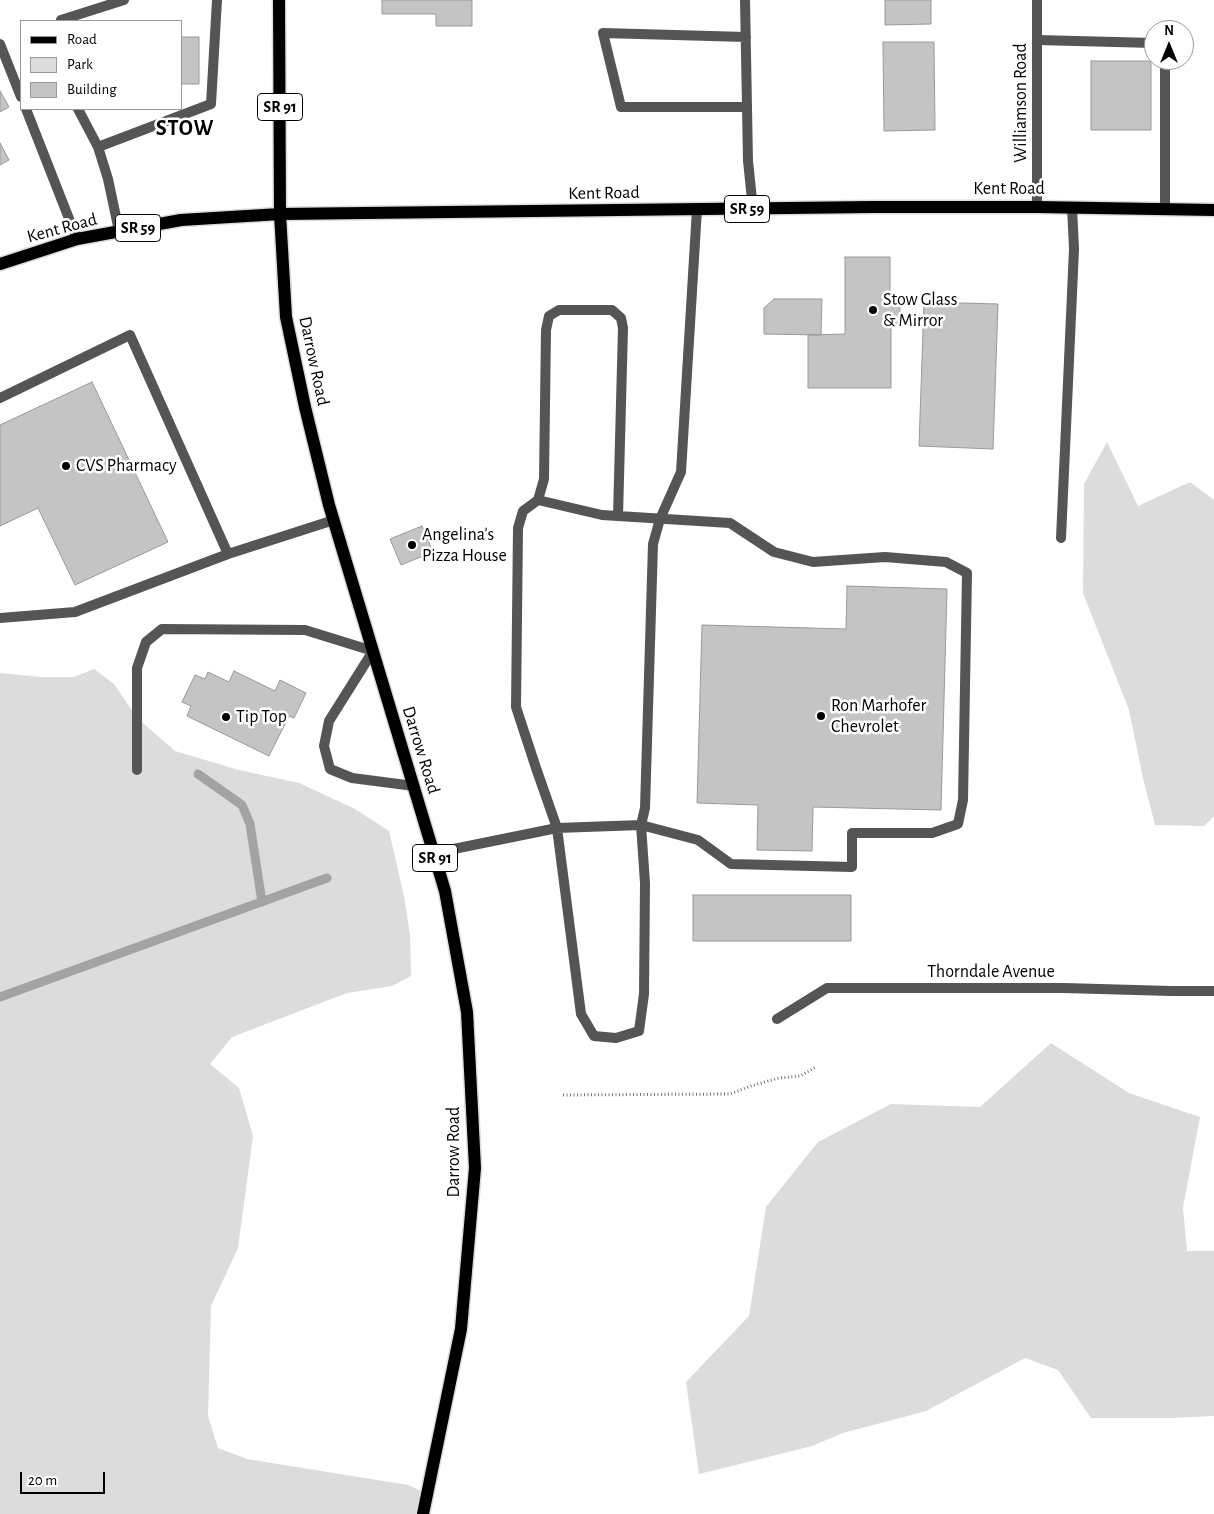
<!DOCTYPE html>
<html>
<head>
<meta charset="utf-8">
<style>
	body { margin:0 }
	#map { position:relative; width:1214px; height:1514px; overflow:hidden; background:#fff; font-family:"Alegreya Sans",sans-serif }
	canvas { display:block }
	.legend { position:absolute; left:20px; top:20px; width:162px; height:90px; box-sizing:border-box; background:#fff; border:1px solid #999; margin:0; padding:6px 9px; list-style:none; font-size:15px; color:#000 }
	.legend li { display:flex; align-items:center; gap:10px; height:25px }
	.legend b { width:25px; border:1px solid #999 }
	.north { position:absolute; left:1144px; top:20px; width:50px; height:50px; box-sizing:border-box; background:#fff; border:1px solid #999; border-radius:50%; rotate:0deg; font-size:14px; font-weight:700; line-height:20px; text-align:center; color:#000 }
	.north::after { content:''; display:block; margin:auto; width:18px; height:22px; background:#000; clip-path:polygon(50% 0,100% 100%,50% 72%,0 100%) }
	.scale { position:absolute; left:20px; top:1472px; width:85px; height:22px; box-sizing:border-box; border:2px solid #000; border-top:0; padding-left:6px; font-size:15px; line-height:18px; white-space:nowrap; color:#000; -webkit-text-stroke:4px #fff; paint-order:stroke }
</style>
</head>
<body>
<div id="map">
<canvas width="1214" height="1514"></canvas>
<ul class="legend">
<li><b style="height:6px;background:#000"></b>Road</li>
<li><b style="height:14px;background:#dcdcdc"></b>Park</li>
<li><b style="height:14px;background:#c4c4c4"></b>Building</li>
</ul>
<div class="north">N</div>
<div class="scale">20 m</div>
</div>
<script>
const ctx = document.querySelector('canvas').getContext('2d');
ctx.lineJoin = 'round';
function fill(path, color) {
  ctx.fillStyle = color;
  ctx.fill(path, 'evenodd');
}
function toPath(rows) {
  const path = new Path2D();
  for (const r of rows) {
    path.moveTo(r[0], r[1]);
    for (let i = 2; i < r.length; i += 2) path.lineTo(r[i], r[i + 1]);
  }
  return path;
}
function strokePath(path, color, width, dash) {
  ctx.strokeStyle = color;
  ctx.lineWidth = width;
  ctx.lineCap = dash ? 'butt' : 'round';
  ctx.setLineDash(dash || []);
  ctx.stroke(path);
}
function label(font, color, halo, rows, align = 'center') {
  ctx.font = font + ' "Alegreya Sans",sans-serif';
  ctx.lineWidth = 5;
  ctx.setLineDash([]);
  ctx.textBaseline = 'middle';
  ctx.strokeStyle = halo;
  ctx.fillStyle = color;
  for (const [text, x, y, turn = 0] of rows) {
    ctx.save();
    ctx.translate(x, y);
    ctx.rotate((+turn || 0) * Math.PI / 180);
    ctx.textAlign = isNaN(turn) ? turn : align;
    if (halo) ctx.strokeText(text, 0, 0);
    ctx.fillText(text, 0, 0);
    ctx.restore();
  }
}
fill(toPath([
	[1107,442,1138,506,1190,482,1214,500,1214,816,1204,826,1155,825,1143,778,1129,710,1083,593,1084,484],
	[94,669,114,684,138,719,175,751,239,770,299,783,355,809,389,831,404,896,410,935,411,976,392,986,347,993,232,1037,210,1064,239,1088,253,1136,238,1248,211,1306,208,1416,218,1448,247,1459,408,1485,427,1494,423,1514,0,1514,0,673,41,677,74,677],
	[1051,1043,1129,1093,1200,1117,1183,1208,1187,1251,1214,1251,1214,1416,1173,1418,1091,1418,1058,1370,1025,1358,926,1411,843,1433,812,1446,699,1474,686,1382,749,1316,766,1207,818,1142,891,1104,980,1107]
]), '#dcdcdc');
strokePath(toPath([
	[198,774,242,805,250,824,262,902],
	[0,997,327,878]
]), '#a3a3a3', 9);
const building = toPath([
	[382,0,472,0,472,26,436,26,436,14,382,14,382,0],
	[885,0,931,0,931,24,885,25,885,0],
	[181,37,199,37,199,84,181,84,181,37],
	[883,42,934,42,935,130,884,131,883,42],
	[1091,61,1151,61,1151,130,1091,130,1091,61],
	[0,91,9,107,0,112,0,91],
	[0,143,9,160,0,165,0,143],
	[845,257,890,257,890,296,900,296,900,325,891,325,891,388,808,388,808,335,845,334,845,257],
	[774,299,822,299,821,335,764,334,764,308,774,299],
	[924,302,998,304,993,449,919,446,924,302],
	[92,382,168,542,75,585,38,508,0,526,0,425,92,382],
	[422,526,433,552,401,565,390,539,422,526],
	[847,586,947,589,941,810,813,807,812,851,757,850,758,805,697,803,702,625,846,629,847,586],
	[234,671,275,691,280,680,306,693,294,718,289,716,269,756,187,716,191,706,182,702,195,675,205,679,208,672,229,682,234,671],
	[693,895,851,895,851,941,693,941,693,895]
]);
fill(building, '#c4c4c4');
strokePath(building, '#999', 1);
const primary = toPath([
	[279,0,280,214,286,317,305,407,329,505,445,891,467,1012,475,1168,461,1329,423,1514],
	[0,264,77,239,181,220,280,214,872,207,1037,207,1214,210]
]);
strokePath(primary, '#dbdbdb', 15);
strokePath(toPath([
	[563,1095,730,1094,751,1086,779,1078,800,1076,816,1067]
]), '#777', 3, [1, 2.5]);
strokePath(toPath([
	[745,0,748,161,753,209],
	[61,21,61,20,124,0],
	[746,37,603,33,621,107,747,107],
	[1037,40,1154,43],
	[0,44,21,97],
	[1165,60,1165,209],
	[26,109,77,239],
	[78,109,98,147,108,179,119,231],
	[98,147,211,104,217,0],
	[0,398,130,335,228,554],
	[538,500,602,515,730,523,774,552,813,562,885,557,946,562,967,573,963,800,958,824,932,833,852,833,852,867,731,864,698,840,641,825,645,883,644,994,639,1031,616,1038,594,1036,581,1014,557,828,536,768,516,707,518,528,523,511,538,500],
	[538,500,544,479,546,330,549,316,559,310,612,310,621,318,623,328,618,516],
	[1061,538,1074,249,1072,207],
	[0,618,75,612,228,554,334,520],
	[137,770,137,668,146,642,162,629,305,630,373,651,329,721,324,746,330,769,352,778,414,786],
	[434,853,557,828,641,825,645,808,653,544,660,519,681,472,697,209]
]), '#555', 10);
strokePath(toPath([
	[1037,0,1037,207],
	[777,1019,827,988,1064,988,1171,991,1214,991]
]), '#555', 10);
strokePath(primary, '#000', 12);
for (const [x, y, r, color] of [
	[873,310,5,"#000"],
	[66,466,5,"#000"],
	[412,545,5,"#000"],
	[821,716,5,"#000"],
	[226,717,5,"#000"]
]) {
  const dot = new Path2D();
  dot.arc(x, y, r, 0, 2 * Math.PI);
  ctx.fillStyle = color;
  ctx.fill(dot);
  strokePath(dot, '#fff', 2);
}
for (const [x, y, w] of [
	[280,107,45],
	[747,209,45],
	[138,228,45],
	[435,858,45]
]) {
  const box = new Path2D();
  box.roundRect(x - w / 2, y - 13.5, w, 27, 4);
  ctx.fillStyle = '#fff';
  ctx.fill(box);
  strokePath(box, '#000', 1);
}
label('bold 16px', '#000', null, [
	["SR 91",280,107],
	["SR 59",747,209],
	["SR 59",138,228],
	["SR 91",435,858]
]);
label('18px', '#000', '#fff', [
	["Williamson Road",1021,103,-90],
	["Kent Road",1009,189],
	["Kent Road",604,193,-1],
	["Kent Road",62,228,-15],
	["Darrow Road",314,361,78],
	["Darrow Road",421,750,73],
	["Thorndale Avenue",991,972],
	["Darrow Road",454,1152,-90]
]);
label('18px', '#000', '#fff', [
	["Stow Glass",883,300],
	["& Mirror",883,321],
	["CVS Pharmacy",76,466],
	["Angelina's",422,535],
	["Pizza House",422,556],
	["Ron Marhofer",831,706],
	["Chevrolet",831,727],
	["Tip Top",236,717]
], 'left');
ctx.letterSpacing = '1px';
label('bold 22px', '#000', '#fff', [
	["STOW",185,128]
]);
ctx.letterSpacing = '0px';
</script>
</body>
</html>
